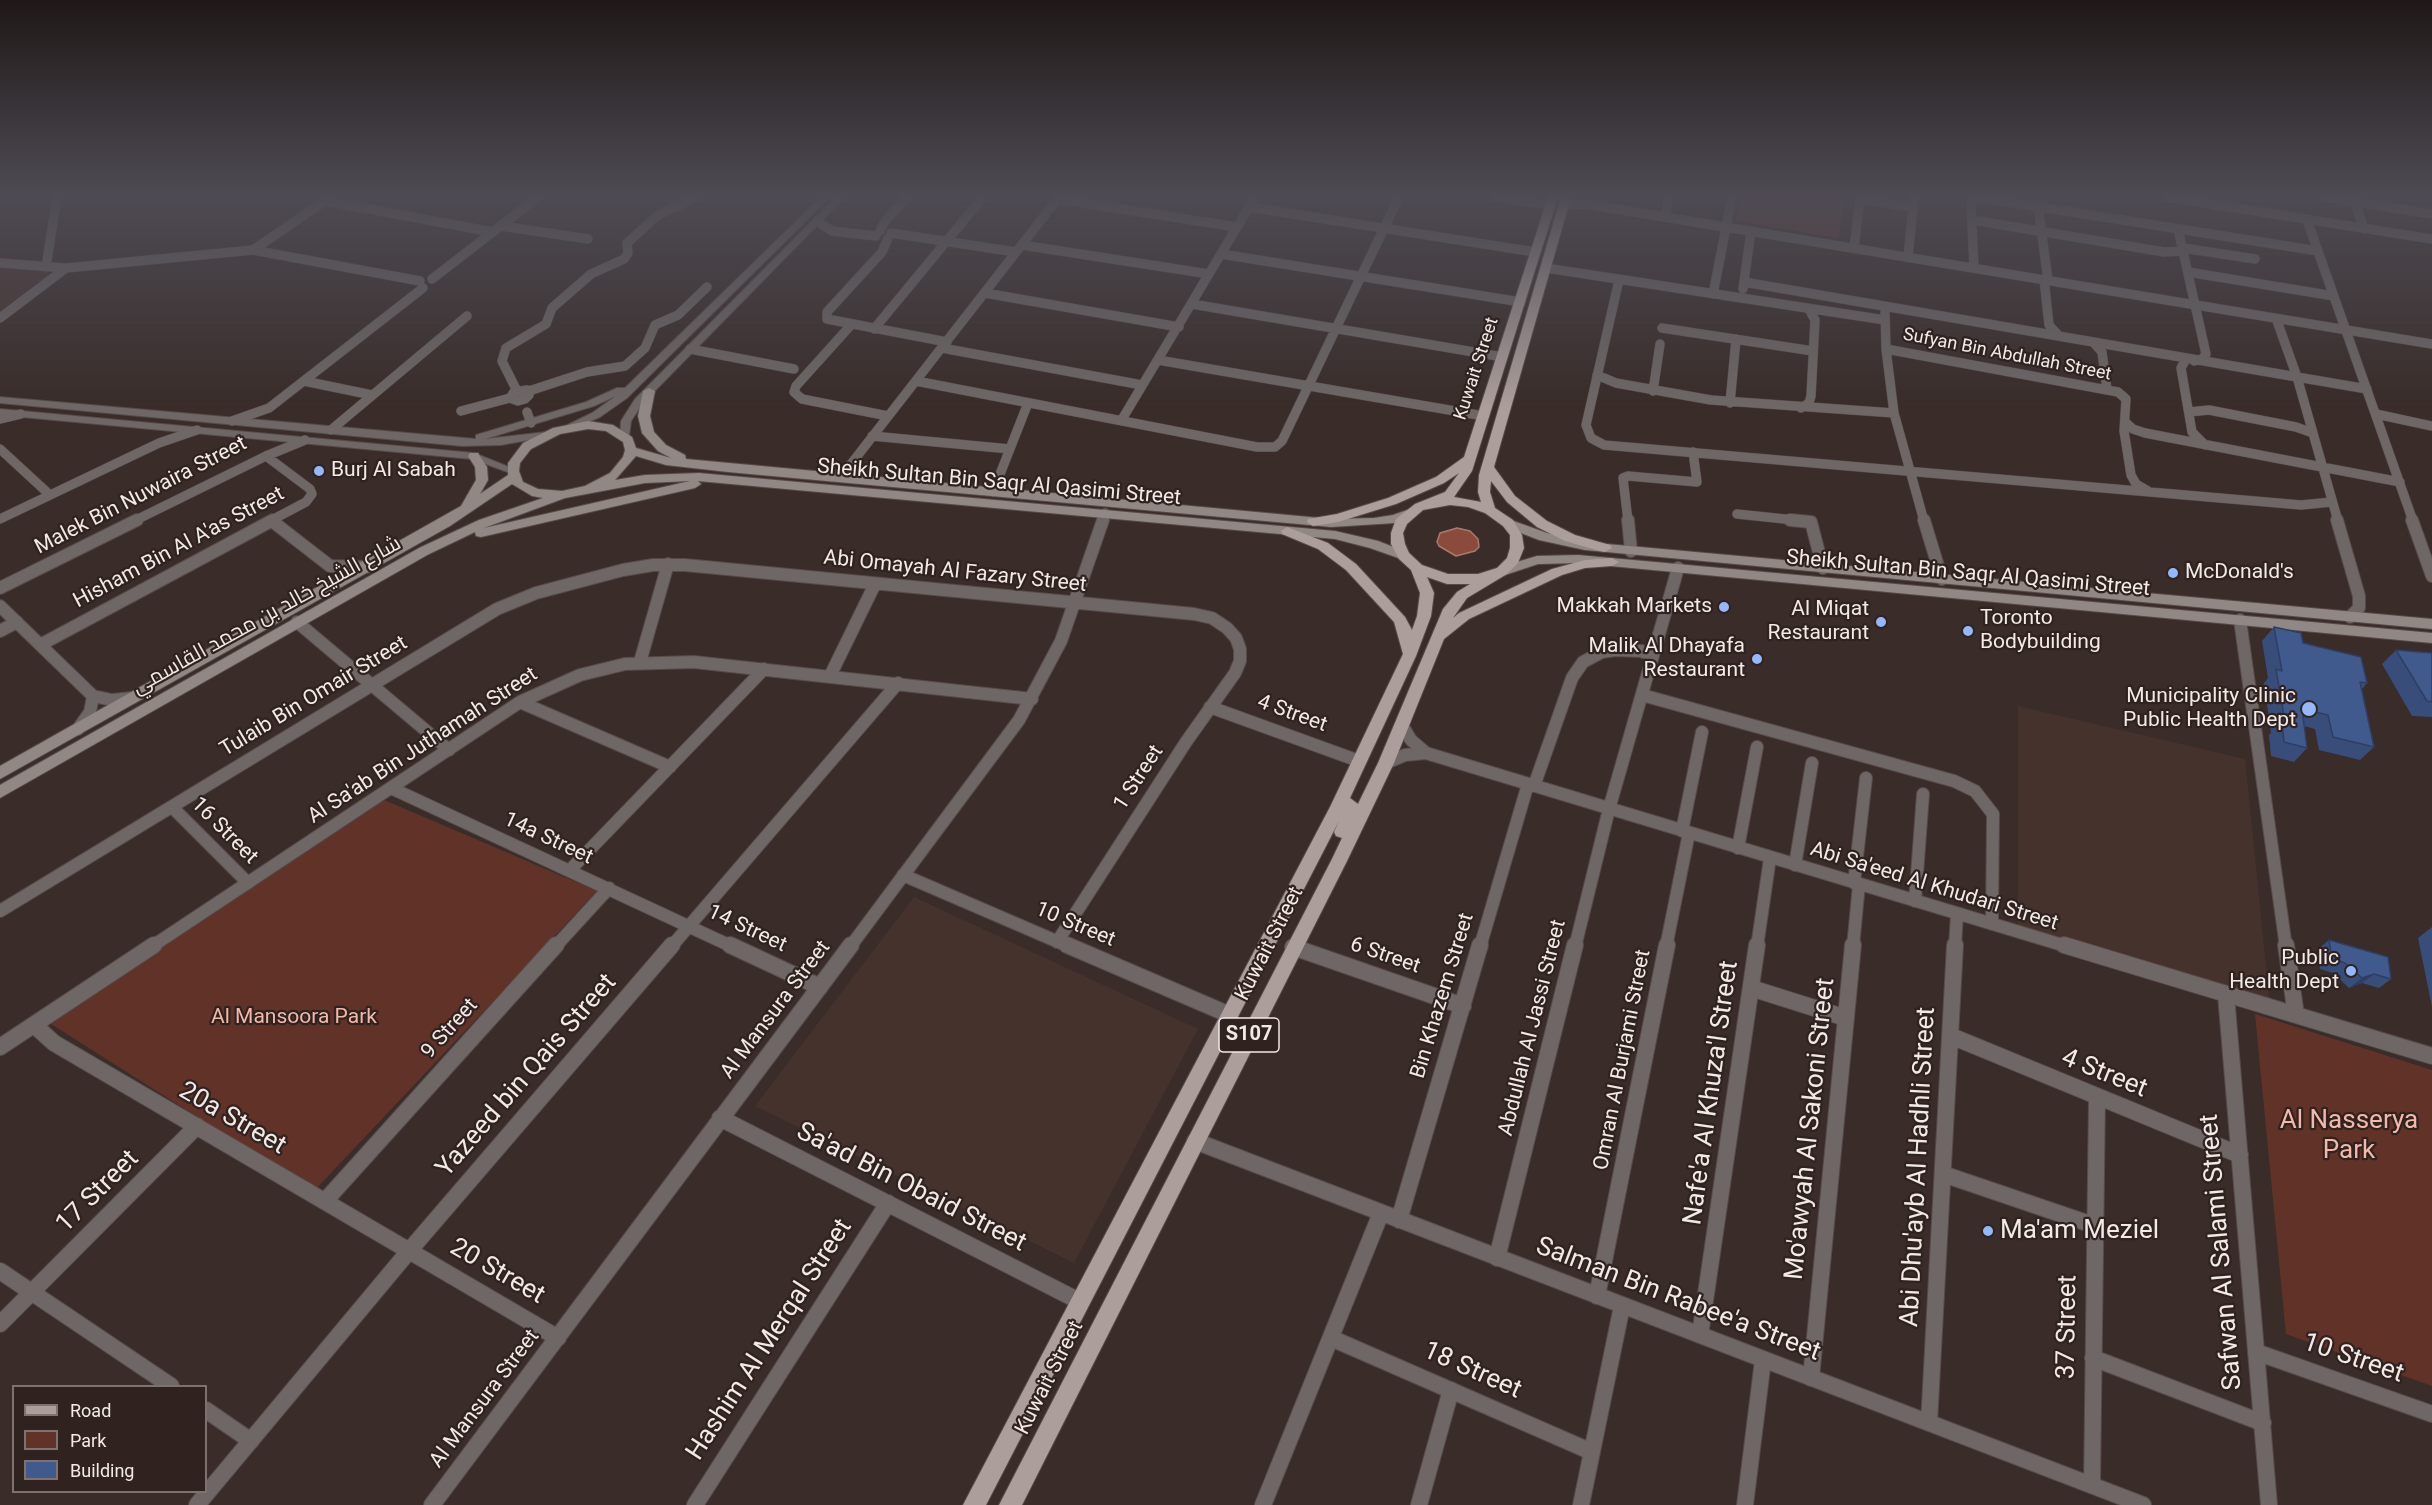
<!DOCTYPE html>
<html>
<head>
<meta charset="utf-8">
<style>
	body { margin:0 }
	#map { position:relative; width:2432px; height:1505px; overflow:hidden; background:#392c29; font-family:Roboto,sans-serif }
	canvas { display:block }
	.legend { position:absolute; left:12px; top:1385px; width:195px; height:108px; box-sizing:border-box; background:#2f221f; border:2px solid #7d726f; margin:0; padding:8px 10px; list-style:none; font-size:18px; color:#f2eae7 }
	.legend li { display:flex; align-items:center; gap:12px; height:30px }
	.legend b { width:30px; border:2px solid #7d726f }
</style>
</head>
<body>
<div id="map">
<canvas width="2432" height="1505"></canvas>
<ul class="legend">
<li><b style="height:8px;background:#ac9e9b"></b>Road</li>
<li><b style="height:16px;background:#613328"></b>Park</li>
<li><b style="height:16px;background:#415a8d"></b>Building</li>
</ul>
</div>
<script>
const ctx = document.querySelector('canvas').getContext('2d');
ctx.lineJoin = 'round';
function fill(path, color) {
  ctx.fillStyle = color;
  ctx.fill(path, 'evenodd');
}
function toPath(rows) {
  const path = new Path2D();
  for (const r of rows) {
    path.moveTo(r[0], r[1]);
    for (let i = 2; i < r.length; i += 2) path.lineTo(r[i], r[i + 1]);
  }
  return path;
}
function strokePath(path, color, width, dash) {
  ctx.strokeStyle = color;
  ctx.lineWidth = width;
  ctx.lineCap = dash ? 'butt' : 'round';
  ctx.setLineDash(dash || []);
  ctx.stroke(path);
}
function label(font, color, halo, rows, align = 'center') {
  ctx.font = font + ' Roboto,Cairo,sans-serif';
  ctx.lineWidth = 4.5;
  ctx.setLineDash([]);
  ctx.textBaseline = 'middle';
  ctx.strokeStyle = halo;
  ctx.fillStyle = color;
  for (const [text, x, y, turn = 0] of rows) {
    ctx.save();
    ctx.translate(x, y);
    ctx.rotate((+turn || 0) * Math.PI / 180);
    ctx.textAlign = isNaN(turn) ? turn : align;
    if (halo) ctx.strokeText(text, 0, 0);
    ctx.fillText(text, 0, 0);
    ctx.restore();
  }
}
fill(toPath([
	[0,266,51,270,50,276,0,313],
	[2018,706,2245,759,2270,1006,2018,929],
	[914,897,1198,1029,1074,1263,755,1106]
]), '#46322d');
fill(toPath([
	[1740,197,1846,197,1838,238,1735,221],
	[382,799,597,891,314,1191,48,1022],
	[2255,1014,2432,1070,2432,1386,2286,1334]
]), '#613328');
const water = toPath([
	[1457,528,1470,531,1478,539,1479,547,1475,551,1456,556,1439,546,1437,542,1440,533,1457,528]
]);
fill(water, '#8a4b3c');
strokePath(water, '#a97b6f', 1.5);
const minorFar2 = toPath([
	[1496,197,1550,205],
	[2167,197,2432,239],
	[2325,197,2432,214],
	[2353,197,2364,229],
	[1057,199,1237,227],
	[1860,199,1913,207],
	[325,201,493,232],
	[2038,206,2048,280],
	[1249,207,1535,252],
	[1563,207,1573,204,1592,205,2432,344],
	[1665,216,1669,197],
	[1973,220,2164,252,2183,251],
	[2307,220,2413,521],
	[817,221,832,231,876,236],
	[501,226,588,239],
	[2178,229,2206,354,2202,359,2194,361],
	[880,231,885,221,907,197],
	[891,233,1016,252],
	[888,238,882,252,827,312,827,319,947,342],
	[1022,245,1209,274],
	[1854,248,1860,197],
	[2183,248,2255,259],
	[253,250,329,198],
	[1221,254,1521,302],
	[1908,257,1914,197],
	[0,263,66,268,253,250,420,281],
	[46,267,57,197],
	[1546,268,1885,320],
	[1974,268,1971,204,1974,200,1984,198,2318,251],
	[2188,272,2334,296],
	[432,279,538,197],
	[2044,279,2049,325,2059,336],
	[1619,280,1586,425,1591,438,1604,445,2301,505,2332,502],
	[1744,282,2367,389],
	[1743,289,1751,231],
	[985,293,1179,327],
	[1713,294,1732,197],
	[1192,304,1503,357],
	[1885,312,1886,349,1894,413,1924,521],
	[0,318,66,268],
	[2276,318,2297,377,2338,521],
	[851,325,796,386,794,392,802,399,888,416],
	[1662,328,1813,351],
	[874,329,983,197],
	[2093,342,2102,352,2107,389],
	[942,348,1142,385],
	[690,349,794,369],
	[1886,349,2118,392,2126,399,2124,431,2131,475,2136,484,2148,491],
	[2186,359,2181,368,2192,432,2205,445],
	[1158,360,1484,416],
	[1597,375,1616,383,1711,400,1894,413],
	[304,381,372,395],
	[916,381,1257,447,1275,447,1282,441,1399,197],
	[527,390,529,395,525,399,518,401,510,398,514,392,527,390],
	[517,391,502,361,506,348,546,324,552,308,591,274,624,259,628,253,627,243,658,215,696,197],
	[529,391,587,372,625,366,645,348,655,325,678,315,707,287],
	[1653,391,1660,344],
	[1730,403,1736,339],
	[1801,408,1809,403,1811,396,1815,320,1809,309],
	[461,411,510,398],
	[527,412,531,423],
	[2189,412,2209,410,2296,427,2313,433],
	[2376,414,2432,426],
	[0,419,21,414],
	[232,421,269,408,423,288],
	[1121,421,1255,197],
	[2125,422,2133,429,2145,433,2400,482],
	[331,430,467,316],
	[872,436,1010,449],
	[0,449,50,495],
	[266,456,310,489,312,494,306,502,270,521],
	[831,477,851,464,1059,197],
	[993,492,1028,403],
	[1737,514,1804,521],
	[0,519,159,443,197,430],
	[134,521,266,456,305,440],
	[1102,521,1105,513],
	[1628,521,1623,478,1628,476,1697,482,1693,452]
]);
const minorFar1 = toPath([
	[1628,520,1631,551],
	[1790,520,1811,522,1823,568],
	[1924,520,1942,579],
	[2337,520,2359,596,2359,608,2350,617],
	[2412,520,2432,576],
	[272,521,330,566,367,567],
	[0,588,137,520],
	[0,606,93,696,112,700,132,698],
	[2240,620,2286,947],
	[297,622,449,750],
	[0,631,17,622],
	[40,645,273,520],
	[640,662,668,564],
	[830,676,875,584],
	[1642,695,1954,781,1975,791,1993,814,1992,924],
	[520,702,670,767],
	[1210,707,1359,761],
	[1402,725,1411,740,1426,753,2069,947],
	[78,729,90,712,93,696],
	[1386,763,1405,755,1426,753],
	[1534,786,1572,678,1583,662,1602,652,1615,650,1641,651,1653,655],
	[391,788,733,947],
	[172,807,248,883],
	[1682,831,1702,732],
	[1738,848,1757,747],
	[1795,865,1812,763],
	[570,870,764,669],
	[903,875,1070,947],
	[1854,883,1866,778],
	[1915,901,1923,794],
	[0,911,497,609,536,593,623,570,653,565,685,565,1194,614,1212,618,1227,628,1236,638,1240,649,1240,661,1235,673,1186,742,1057,942],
	[151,947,520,702,580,675,625,664,694,662,1032,699],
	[555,947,609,888],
	[671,947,898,683],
	[850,947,1019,720,1061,641,1103,520],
	[1480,947,1528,784],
	[1575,947,1609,809,1678,568],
	[1666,947,1689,833],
	[1757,947,1770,858],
	[1853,947,1859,884],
	[1955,947,1957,914]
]);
const minor = toPath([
	[730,945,820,987],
	[1067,945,1230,1015],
	[2064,945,2432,1056],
	[2286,945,2296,1015],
	[1293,947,1463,1006],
	[1751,988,1846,1018],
	[2226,995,2269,1505],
	[34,1025,54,1043,558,1338],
	[1951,1036,2240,1155],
	[0,1047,154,945],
	[720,1118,1081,1302],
	[1195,1141,2143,1505],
	[1943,1174,2096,1226],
	[325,1201,556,945],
	[1399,1220,1480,945],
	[1497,1258,1575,945],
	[0,1271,171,1386],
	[1597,1296,1667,945],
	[0,1324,197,1126],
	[1700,1335,1757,945],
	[1331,1338,1592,1452],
	[2256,1352,2432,1414],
	[2093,1358,2263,1423],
	[1811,1378,1853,945],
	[206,1410,251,1441],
	[1929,1423,1955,945],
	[2092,1485,2097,1097],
	[197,1505,409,1251,672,945],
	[432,1505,851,945],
	[695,1505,888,1203],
	[1263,1505,1381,1213],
	[1419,1505,1451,1390],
	[1581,1505,1622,1306],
	[1745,1505,1763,1360]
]);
const tertiary = toPath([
	[821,197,830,197,627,398,600,417,568,431,560,431,559,429,592,413,616,396,594,406,485,439,555,431,555,435,551,436,501,445,462,446,0,403,0,397,476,439,476,435,586,402,617,388,625,388,821,197],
	[836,197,845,197,643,403,631,421,629,436,628,438,620,438,621,421,635,399,836,197],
	[0,409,474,453,519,471,513,474,472,459,0,415,0,409]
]);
const secondary = toPath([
	[649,388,655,391,650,416,654,432,666,445,685,455,686,459,1331,519,1374,518,1393,515,1410,509,1416,513,1395,523,1331,527,728,472,666,465,636,456,615,480,645,475,699,473,1335,531,1378,541,1409,553,1411,556,1404,560,1370,548,1335,539,698,481,701,484,695,488,481,537,476,536,475,532,429,554,0,798,0,785,419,548,479,520,543,498,532,496,512,484,450,526,0,779,0,766,461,506,476,480,475,467,468,456,470,453,478,453,487,467,488,480,480,494,508,475,508,463,523,443,553,428,588,421,613,425,632,437,636,448,671,458,658,451,642,433,638,416,643,391,649,388],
	[588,429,606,431,623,442,625,450,623,457,610,473,585,486,562,491,538,489,523,482,519,471,520,463,531,449,560,434,588,429],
	[690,481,484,528,565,498,645,483,690,481],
	[1508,519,1547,533,1585,542,2432,619,2432,629,1585,550,1539,540,1503,526,1502,523,1508,519],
	[1578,555,2432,633,2432,643,1578,563,1538,564,1502,576,1495,571,1497,568,1537,556,1578,555]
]);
const primary = toPath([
	[1548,197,1558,197,1472,471,1454,497,1481,502,1478,492,1479,475,1561,197,1571,197,1494,467,1515,496,1547,521,1575,535,1610,545,1612,548,1605,552,1600,551,1565,541,1537,527,1507,502,1491,481,1490,492,1495,508,1513,520,1522,535,1524,548,1518,563,1507,574,1467,598,1453,618,1459,613,1552,569,1585,560,1612,558,1619,562,1612,566,1585,568,1562,575,1469,619,1444,639,1394,763,1347,861,1022,1505,999,1505,1332,859,1342,838,1336,836,1334,832,1339,821,986,1505,963,1505,1330,807,1403,654,1394,622,1346,570,1318,549,1282,534,1281,531,1287,527,1328,543,1356,564,1405,617,1412,630,1417,616,1420,593,1411,570,1399,559,1391,544,1391,533,1396,519,1415,504,1445,492,1459,473,1444,483,1396,504,1338,522,1313,526,1307,522,1308,519,1337,514,1388,498,1436,477,1464,457,1548,197],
	[1450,505,1468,507,1485,513,1503,526,1510,535,1510,548,1507,558,1497,568,1478,574,1448,574,1422,565,1409,553,1405,544,1403,533,1407,524,1423,510,1450,505],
	[1427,577,1447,584,1470,584,1457,592,1443,609,1378,763,1358,804,1350,798,1416,656,1431,616,1434,593,1427,577]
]);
strokePath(minorFar2, '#574a47', 10);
strokePath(minorFar1, '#574a47', 14);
strokePath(minor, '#574a47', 18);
strokePath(tertiary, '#574a47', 2);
strokePath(secondary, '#574a47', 2);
strokePath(primary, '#574a47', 2);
strokePath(minorFar2, '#6e6766', 9);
strokePath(minorFar1, '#6e6766', 12);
strokePath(minor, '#6e6766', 16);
fill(tertiary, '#6e6766');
fill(secondary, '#918784');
fill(primary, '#ac9e9b');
fill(toPath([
	[2274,627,2303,643,2367,683,2362,689,2374,747,2360,760,2319,750,2315,729,2304,726,2307,748,2294,762,2271,756,2269,735,2271,733,2264,683,2268,678,2262,641],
	[2396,650,2432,653,2432,717,2412,716,2382,664],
	[2432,927,2432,1007,2418,938],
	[2329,940,2391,979,2379,988,2362,983,2349,988,2333,973,2320,969,2317,950]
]), '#384d79');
fill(toPath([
	[2374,974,2362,983,2349,988,2362,978]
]), '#2e3f63');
const building = toPath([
	[2274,627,2301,633,2303,643,2361,657,2367,683,2360,682,2374,747,2333,737,2328,715,2302,709,2307,748,2284,742,2282,722,2285,722,2276,669,2282,671,2274,627],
	[2396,650,2432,653,2432,702,2427,701,2396,650],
	[2329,940,2388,957,2391,979,2374,974,2362,978,2345,963,2332,959,2329,940]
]);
fill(building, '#415a8d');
strokePath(building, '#2e3f63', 1.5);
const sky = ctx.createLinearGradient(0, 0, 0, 408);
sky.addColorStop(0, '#1f1817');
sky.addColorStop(0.48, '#4e4b54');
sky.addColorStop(1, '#4e4b5400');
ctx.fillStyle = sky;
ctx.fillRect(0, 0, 2432, 408);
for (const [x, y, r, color] of [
	[319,471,6,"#94b7fd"],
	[2173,573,6,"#94b7fd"],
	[1724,607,6,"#94b7fd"],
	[1881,622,6,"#94b7fd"],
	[1968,631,6,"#94b7fd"],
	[1757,659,6,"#94b7fd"],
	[2309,709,8,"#94b7fd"],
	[2351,971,6,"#94b7fd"],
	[1988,1231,6,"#94b7fd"]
]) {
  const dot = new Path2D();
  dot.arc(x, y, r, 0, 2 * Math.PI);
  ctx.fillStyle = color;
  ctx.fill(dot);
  strokePath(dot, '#2f221f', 2);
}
label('18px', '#f2eae7', '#2f221f', [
	["Sufyan Bin Abdullah Street",2007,355,11],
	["Kuwait Street",1477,369,-72]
]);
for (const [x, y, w] of [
	[1249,1035,60]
]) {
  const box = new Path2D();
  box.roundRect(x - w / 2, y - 17, w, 34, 4.5);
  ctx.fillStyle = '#2f221f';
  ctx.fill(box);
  strokePath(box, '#f2eae7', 1.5);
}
label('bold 20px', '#f2eae7', null, [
	["S107",1249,1035]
]);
label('21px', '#f2eae7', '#2f221f', [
	["Burj Al Sabah",331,471,"left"],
	["McDonald's",2185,573,"left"],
	["Makkah Markets",1712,607],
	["Al Miqat",1869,610],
	["Restaurant",1869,634],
	["Toronto",1980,619,"left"],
	["Bodybuilding",1980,643,"left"],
	["Malik Al Dhayafa",1745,647],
	["Restaurant",1745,671],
	["Municipality Clinic",2296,697],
	["Public Health Dept",2296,721],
	["Public",2339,959],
	["Health Dept",2339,983]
], 'right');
label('21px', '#f2eae7', '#2f221f', [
	["Sheikh Sultan Bin Saqr Al Qasimi Street",999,483,5],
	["Malek Bin Nuwaira Street",141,496,-27],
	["Hisham Bin Al A'as Street",179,548,-28],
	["Abi Omayah Al Fazary Street",955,572,6],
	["Sheikh Sultan Bin Saqr Al Qasimi Street",1968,574,5],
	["شارع الشيخ خالد بن محمد القاسمي",267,616,-29],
	["Tulaib Bin Omair Street",314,697,-31],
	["4 Street",1292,714,20],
	["Al Sa'ab Bin Juthamah Street",423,746,-33],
	["1 Street",1139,778,-57],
	["16 Street",224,831,45],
	["14a Street",548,839,25],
	["Abi Sa'eed Al Khudari Street",1934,887,17],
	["10 Street",1075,925,23],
	["14 Street",747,929,25],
	["Kuwait Street",1270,944,-63],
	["6 Street",1385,956,19],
	["Bin Khazem Street",1443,996,-73],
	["Al Mansura Street",776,1010,-53],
	["Abdullah Al Jassi Street",1533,1028,-76],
	["9 Street",450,1029,-48],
	["Omran Al Burjami Street",1623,1060,-79],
	["Kuwait Street",1050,1378,-63],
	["Al Mansura Street",485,1399,-53]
]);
label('21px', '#f3b8a9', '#2f221f', [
	["Al Mansoora Park",294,1018]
]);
label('26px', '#f2eae7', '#2f221f', [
	["4 Street",2104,1074,22],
	["Yazeed bin Qais Street",527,1076,-49],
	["Nafe'a Al Khuza'l Street",1712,1093,-82],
	["20a Street",232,1119,30],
	["Mo'awyah Al Sakoni Street",1811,1129,-84],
	["Abi Dhu'ayb Al Hadhli Street",1919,1167,-87],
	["Sa'ad Bin Obaid Street",911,1188,27],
	["17 Street",98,1192,-45],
	["Safwan Al Salami Street",2222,1252,-95],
	["20 Street",497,1272,30],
	["Salman Bin Rabee'a Street",1678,1300,21],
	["37 Street",2068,1327,-89],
	["Hashim Al Merqal Street",770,1340,-57],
	["10 Street",2353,1359,19],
	["18 Street",1472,1371,24]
]);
label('26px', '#f3b8a9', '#2f221f', [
	["Al Nasserya",2349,1121],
	["Park",2349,1151]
]);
label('26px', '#f2eae7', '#2f221f', [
	["Ma'am Meziel",2000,1231]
], 'left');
</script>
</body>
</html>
